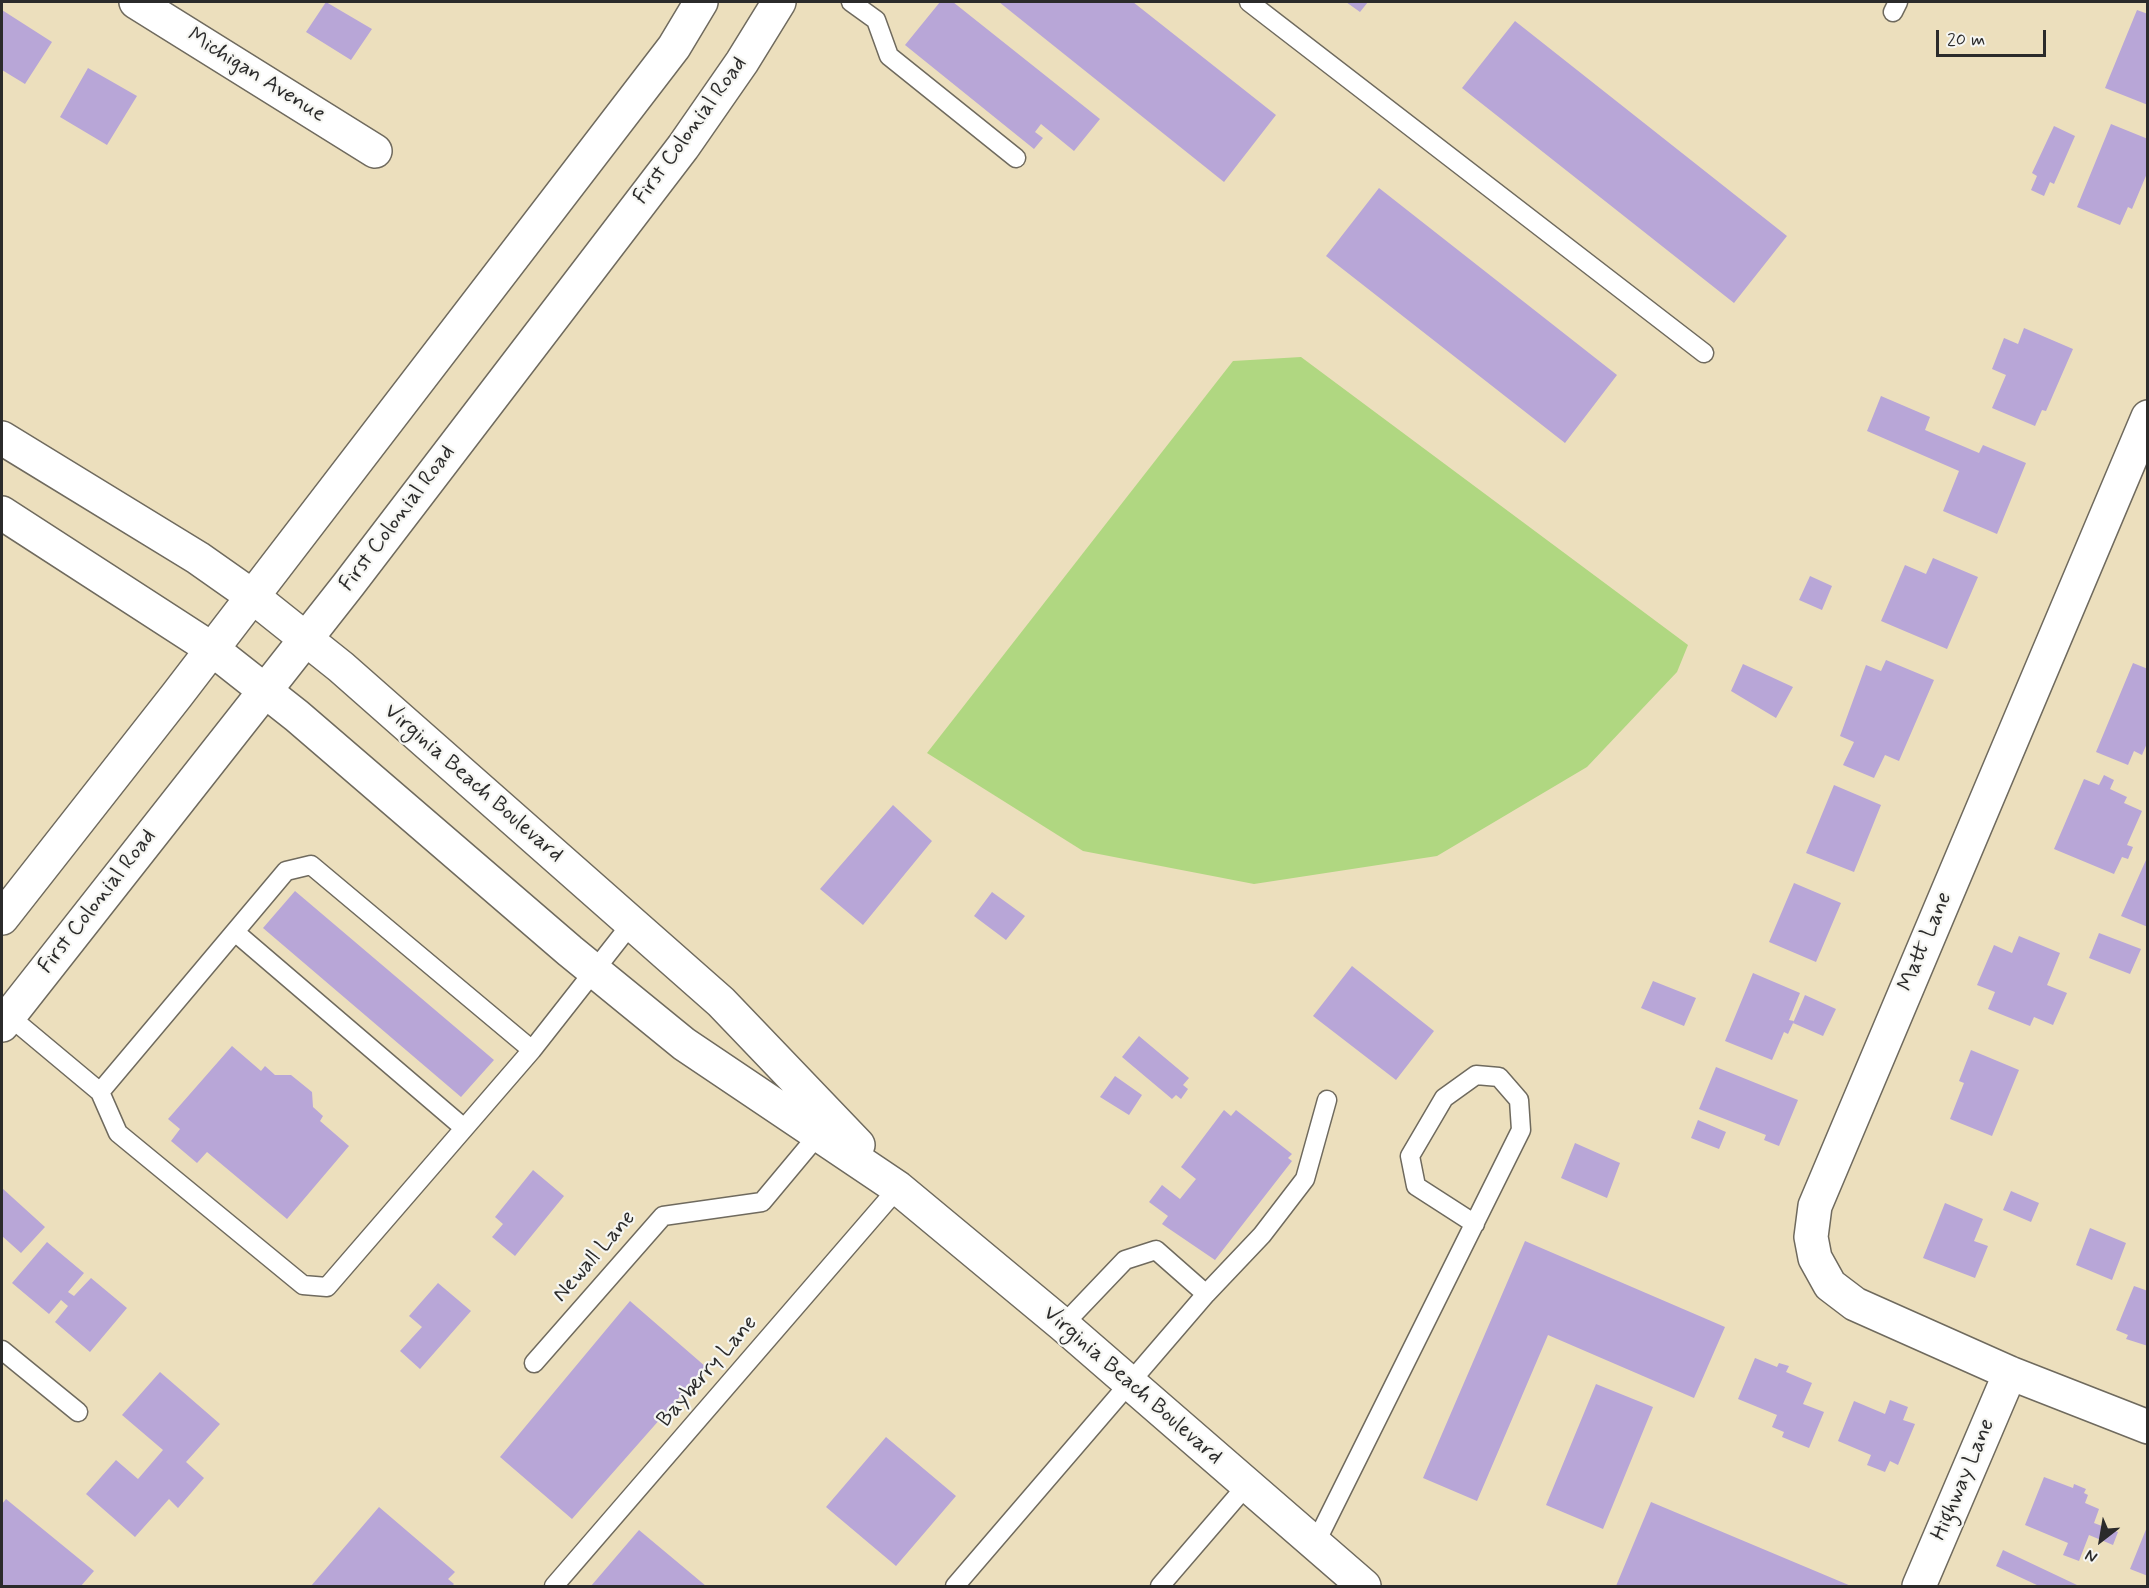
<!DOCTYPE html>
<html>
<head>
<meta charset="utf-8">
<style>
	body { margin:0 }
	#map { position:relative; width:2149px; height:1588px; overflow:hidden; background:#ecdfbd; font-family:Mynerve,sans-serif }
	canvas { display:block }
	.frame { position:absolute; inset:0; border:3px solid #2b2b2b; pointer-events:none }
	.north { position:absolute; left:2071px; top:1510px; width:60px; height:60px; -webkit-text-stroke:4px #f6f6f2; paint-order:stroke; rotate:211deg; font-size:16px; font-weight:700; line-height:24px; text-align:center; color:#2b2b2b }
	.north::after { content:''; display:block; margin:auto; width:21px; height:27px; background:#2b2b2b; clip-path:polygon(50% 0,100% 100%,50% 72%,0 100%) }
	.scale { position:absolute; left:1936px; top:30px; width:110px; height:27px; box-sizing:border-box; border:3px solid #2b2b2b; border-top:0; padding-left:8px; font-size:18px; line-height:21px; white-space:nowrap; color:#2b2b2b; -webkit-text-stroke:4px #f6f6f2; paint-order:stroke }
</style>
</head>
<body>
<div id="map">
<canvas width="2149" height="1588"></canvas>
<div class="frame"></div>
<div class="north">N</div>
<div class="scale">20 m</div>
</div>
<script>
const ctx = document.querySelector('canvas').getContext('2d');
ctx.lineJoin = 'round';
function fill(path, color) {
  ctx.fillStyle = color;
  ctx.fill(path, 'evenodd');
}
function toPath(rows) {
  const path = new Path2D();
  for (const r of rows) {
    path.moveTo(r[0], r[1]);
    for (let i = 2; i < r.length; i += 2) path.lineTo(r[i], r[i + 1]);
  }
  return path;
}
function strokePath(path, color, width, dash) {
  ctx.strokeStyle = color;
  ctx.lineWidth = width;
  ctx.lineCap = dash ? 'butt' : 'round';
  ctx.setLineDash(dash || []);
  ctx.stroke(path);
}
function label(font, color, halo, rows, align = 'center') {
  ctx.font = font + ' Mynerve,sans-serif';
  ctx.lineWidth = 4.5;
  ctx.setLineDash([]);
  ctx.textBaseline = 'middle';
  ctx.strokeStyle = halo;
  ctx.fillStyle = color;
  for (const [text, x, y, turn = 0] of rows) {
    ctx.save();
    ctx.translate(x, y);
    ctx.rotate((+turn || 0) * Math.PI / 180);
    ctx.textAlign = isNaN(turn) ? turn : align;
    if (halo) ctx.strokeText(text, 0, 0);
    ctx.fillText(text, 0, 0);
    ctx.restore();
  }
}
fill(toPath([
	[1301,357,1688,645,1677,672,1587,767,1437,856,1254,884,1083,851,927,753,1233,361]
]), '#b0d781');
fill(toPath([
	[326,2,372,29,351,60,306,32],
	[940,2,953,2,1100,119,1074,151,1041,124,1035,132,1043,138,1034,149,905,45],
	[999,2,1133,2,1276,115,1224,182],
	[1346,2,1368,2,1360,12],
	[2,10,52,42,25,84,2,70],
	[2137,10,2148,14,2148,105,2105,88],
	[1515,21,1787,236,1734,303,1462,88],
	[88,68,137,96,107,145,60,117],
	[2111,124,2148,139,2148,171,2132,209,2128,207,2120,225,2077,207],
	[2054,126,2075,136,2054,184,2050,182,2044,196,2031,190,2037,176,2032,173],
	[1379,188,1617,375,1565,443,1326,256],
	[2024,328,2073,349,2046,411,2042,410,2035,426,1992,408,2006,375,1992,369,2004,338,2018,344],
	[1881,396,1930,417,1925,430,1979,453,1983,445,2026,463,1997,534,1943,511,1959,471,1867,431],
	[1933,558,1978,577,1947,649,1881,621,1905,565,1926,574],
	[1810,576,1832,586,1822,610,1799,600],
	[1886,660,1934,680,1899,761,1885,755,1874,778,1843,765,1854,742,1840,736,1866,665,1881,671],
	[2133,663,2148,669,2148,741,2142,755,2134,751,2128,765,2096,752],
	[1743,664,1793,687,1776,718,1731,691],
	[2104,775,2114,780,2110,789,2127,797,2124,803,2142,811,2127,845,2133,847,2128,859,2122,857,2114,874,2054,849,2084,779,2099,785],
	[1834,785,1881,805,1854,872,1806,853],
	[893,805,932,841,863,925,820,889],
	[2146,860,2148,861,2148,927,2121,916],
	[1794,883,1841,903,1816,962,1769,942],
	[295,891,494,1060,461,1097,263,928],
	[992,892,1025,916,1006,940,974,916],
	[2099,933,2141,949,2130,974,2089,958],
	[2019,936,2060,953,2047,985,2067,993,2053,1025,2034,1017,2030,1026,1988,1009,1995,992,1977,985,1994,945,2012,953],
	[1352,966,1434,1031,1396,1080,1313,1016],
	[1753,973,1800,993,1789,1020,1794,1021,1788,1034,1784,1032,1772,1060,1725,1041],
	[1653,981,1696,998,1684,1026,1641,1008],
	[1805,995,1836,1009,1823,1036,1793,1023],
	[1139,1036,1189,1078,1183,1085,1188,1089,1181,1099,1176,1095,1172,1099,1122,1057],
	[232,1046,261,1071,265,1066,275,1075,291,1075,312,1092,313,1107,323,1116,320,1121,349,1146,287,1219,207,1152,197,1163,171,1141,180,1129,168,1119],
	[1971,1050,2019,1070,1992,1136,1950,1119,1964,1083,1959,1081],
	[1716,1067,1798,1100,1779,1146,1764,1140,1766,1135,1699,1109],
	[1115,1076,1142,1095,1129,1115,1100,1097],
	[1224,1110,1231,1116,1236,1110,1292,1154,1288,1158,1292,1161,1215,1260,1162,1224,1168,1216,1149,1202,1162,1185,1180,1199,1196,1179,1181,1167],
	[1698,1120,1726,1132,1719,1149,1691,1138],
	[1575,1143,1620,1163,1607,1198,1561,1178],
	[533,1170,564,1196,515,1256,492,1237,503,1224,495,1217],
	[2,1188,45,1227,21,1253,2,1236],
	[2011,1191,2039,1203,2031,1222,2003,1210],
	[1945,1203,1983,1219,1974,1241,1988,1246,1975,1278,1923,1258],
	[2090,1228,2126,1243,2112,1280,2076,1265],
	[1525,1241,1725,1327,1694,1398,1548,1335,1477,1501,1423,1478],
	[47,1242,84,1273,68,1292,74,1296,91,1278,127,1308,90,1352,55,1322,68,1306,61,1300,49,1314,12,1283],
	[438,1283,471,1311,420,1369,400,1351,422,1327,409,1316],
	[2134,1286,2148,1291,2148,1346,2126,1339,2128,1335,2116,1330],
	[630,1301,706,1367,572,1519,500,1457],
	[1755,1358,1777,1367,1779,1363,1789,1366,1786,1372,1812,1383,1803,1404,1824,1412,1809,1448,1782,1437,1784,1432,1772,1427,1777,1415,1738,1399],
	[160,1372,220,1424,186,1462,204,1478,178,1508,169,1499,135,1537,86,1494,116,1460,138,1479,163,1450,122,1415],
	[1596,1384,1653,1407,1603,1529,1546,1505],
	[1890,1400,1908,1407,1903,1420,1915,1424,1898,1465,1890,1461,1885,1472,1867,1465,1871,1455,1838,1441,1854,1401,1885,1414],
	[886,1437,956,1496,896,1566,826,1507],
	[2044,1477,2073,1488,2074,1484,2086,1489,2084,1493,2088,1495,2085,1503,2099,1509,2094,1523,2118,1532,2113,1545,2089,1535,2079,1561,2063,1555,2068,1543,2025,1525],
	[6,1499,94,1571,81,1586,2,1586,2,1504],
	[1651,1502,1851,1586,1616,1586],
	[379,1507,455,1572,448,1579,454,1584,452,1586,311,1586],
	[2147,1527,2148,1527,2148,1576,2130,1569],
	[639,1530,706,1586,591,1586],
	[2003,1550,2077,1585,2076,1586,2039,1586,1996,1566]
]), '#b8a6d7');
const service = toPath([
	[851,2,876,20,889,56,1016,158],
	[1249,2,1704,353],
	[1893,12,1898,2],
	[235,932,464,1128],
	[9,1016,100,1092,118,1133,303,1285,327,1287,532,1050,631,924],
	[100,1092,286,871,311,865,532,1050],
	[1063,1325,1125,1260,1156,1250,1206,1294],
	[2,1350,78,1412],
	[534,1363,663,1216,762,1202,818,1135],
	[1315,1544,1521,1130,1519,1100,1499,1077,1476,1075,1444,1098,1410,1156,1416,1186,1475,1224],
	[554,1586,898,1188],
	[955,1586,1206,1294,1262,1235,1305,1179,1327,1100],
	[1160,1586,1247,1485]
]);
const minor = toPath([
	[136,2,375,151],
	[2148,417,1815,1206,1811,1237,1815,1258,1830,1285,1855,1304,2010,1373,2148,1427],
	[1919,1586,2010,1373]
]);
const secondary = toPath([
	[2,918,177,695,674,47,701,2],
	[2,1025,349,584,683,147,742,62,779,2]
]);
const primary = toPath([
	[2,438,198,558,252,596,341,667,721,1002,858,1145],
	[2,513,212,649,297,716,570,951,684,1044,898,1188,1063,1325,1364,1586]
]);
strokePath(service, '#6f6a5e', 21);
strokePath(minor, '#6f6a5e', 36);
strokePath(secondary, '#6f6a5e', 36);
strokePath(primary, '#6f6a5e', 36);
strokePath(service, '#fff', 18);
strokePath(minor, '#fff', 33);
strokePath(secondary, '#fff', 33);
strokePath(primary, '#fff', 33);
label('22px', '#2b2b2b', '#f6f6f2', [
	["Michigan Avenue",256,76,32],
	["First Colonial Road",691,131,-54],
	["First Colonial Road",398,519,-53],
	["Virginia Beach Boulevard",473,784,41],
	["First Colonial Road",98,902,-52],
	["Matt Lane",1926,942,-67],
	["Newall Lane",595,1257,-49],
	["Bayberry Lane",708,1372,-49],
	["Virginia Beach Boulevard",1132,1386,41],
	["Highway Lane",1964,1480,-67]
]);
</script>
</body>
</html>
